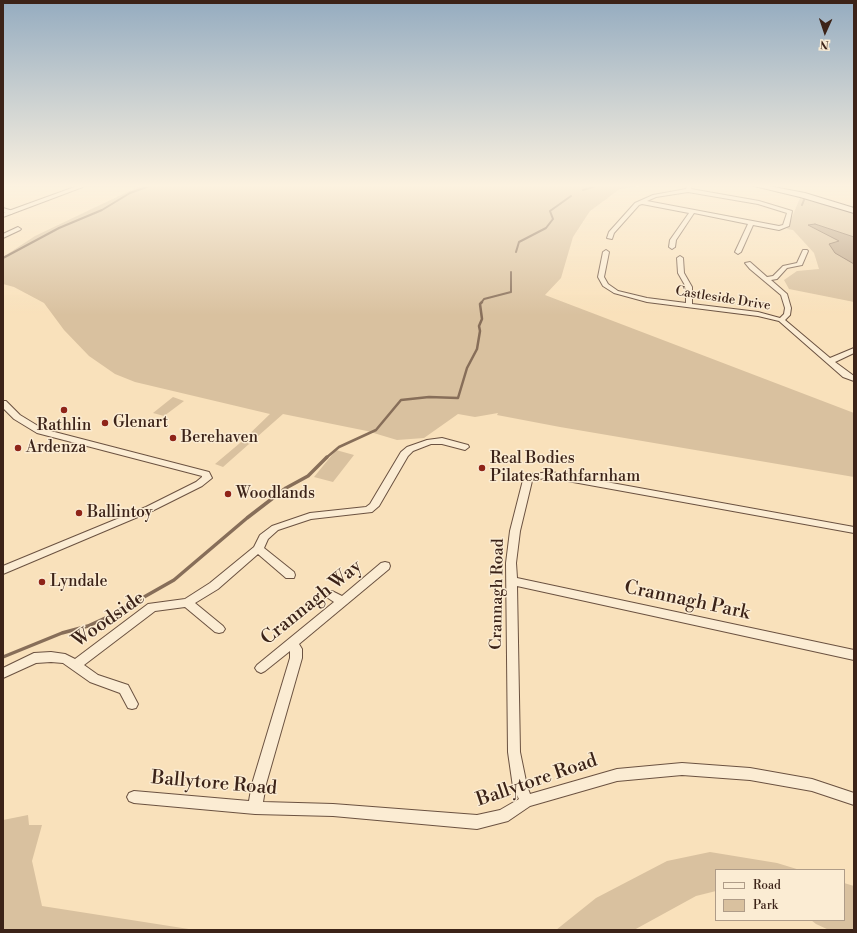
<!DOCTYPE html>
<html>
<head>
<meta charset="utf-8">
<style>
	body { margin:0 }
	#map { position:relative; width:857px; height:933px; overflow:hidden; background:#f9e1bb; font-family:"Libre Bodoni",serif }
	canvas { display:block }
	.frame { position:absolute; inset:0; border:4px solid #3c2318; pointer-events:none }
	.legend { position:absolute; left:715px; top:869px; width:130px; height:52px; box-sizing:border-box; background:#fbecd3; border:1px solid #af9c88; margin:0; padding:5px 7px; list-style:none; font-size:12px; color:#3c2318 }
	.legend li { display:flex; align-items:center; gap:8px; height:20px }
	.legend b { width:20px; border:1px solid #af9c88 }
	.north { position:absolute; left:805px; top:12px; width:40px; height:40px; -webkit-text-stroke:3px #fbecd3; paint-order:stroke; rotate:183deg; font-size:11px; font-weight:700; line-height:16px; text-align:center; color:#3c2318 }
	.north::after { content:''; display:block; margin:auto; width:14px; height:18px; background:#3c2318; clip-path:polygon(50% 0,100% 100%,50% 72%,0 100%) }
</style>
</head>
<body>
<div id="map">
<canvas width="857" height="933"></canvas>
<div class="frame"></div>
<ul class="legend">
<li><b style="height:5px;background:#fbecd3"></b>Road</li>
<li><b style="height:11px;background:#d9c19f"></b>Park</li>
</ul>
<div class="north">N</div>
</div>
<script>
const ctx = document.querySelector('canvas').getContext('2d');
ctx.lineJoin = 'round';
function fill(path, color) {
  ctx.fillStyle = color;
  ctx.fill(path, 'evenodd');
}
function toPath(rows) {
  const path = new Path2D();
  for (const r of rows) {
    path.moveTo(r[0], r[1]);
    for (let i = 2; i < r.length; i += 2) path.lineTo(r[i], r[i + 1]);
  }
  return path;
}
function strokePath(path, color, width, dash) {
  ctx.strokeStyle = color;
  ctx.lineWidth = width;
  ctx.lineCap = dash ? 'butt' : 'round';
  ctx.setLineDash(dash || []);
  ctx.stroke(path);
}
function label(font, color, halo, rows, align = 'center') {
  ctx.font = font + ' "Libre Bodoni",serif';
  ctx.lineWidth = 3;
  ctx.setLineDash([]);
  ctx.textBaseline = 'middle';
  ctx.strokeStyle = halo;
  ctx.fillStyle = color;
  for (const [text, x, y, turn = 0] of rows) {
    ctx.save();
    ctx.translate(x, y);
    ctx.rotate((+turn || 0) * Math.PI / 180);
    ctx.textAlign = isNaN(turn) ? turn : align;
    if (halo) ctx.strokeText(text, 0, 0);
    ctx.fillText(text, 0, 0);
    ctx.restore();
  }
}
fill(toPath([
	[142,185,647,185,620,189,590,211,573,237,561,278,545,295,854,413,854,477,560,427,497,415,498,413,475,417,458,414,424,438,397,440,367,431,283,414,223,467,215,464,240,443,270,414,135,382,115,374,89,356,64,330,44,303,14,287,3,284,3,257,35,236],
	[800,198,854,213,854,302,789,289,784,280,797,271,819,269,814,253,793,230,787,229],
	[173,397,184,401,164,416,153,413],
	[336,450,354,455,333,482,314,477],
	[28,815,29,825,42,825,32,861,42,906,195,930,3,930,3,820],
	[710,852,777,863,800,870,716,870,716,891,696,896,634,930,556,930,596,898,667,861],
	[844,883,854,886,854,930,829,930,816,924,811,920,844,920]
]), '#d9c19f');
const water = toPath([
	[815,224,854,237,854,264,835,253,829,244,839,241,808,225,815,224]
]);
fill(water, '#b9a084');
strokePath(water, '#876e59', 1);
strokePath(toPath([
	[583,190,599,185],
	[802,205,804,200],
	[516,252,519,242,546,228,553,219,550,211,571,196],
	[3,258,59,228,102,210,130,193,152,185],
	[481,303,484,299,511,292,511,272]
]), '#876e59', 2);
strokePath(toPath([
	[326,458,339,447,376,430,401,400,429,397,458,398,467,368,477,349,480,331,479,326,482,319,480,304,482,302]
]), '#876e59', 2.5);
strokePath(toPath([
	[3,657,62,633,88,626,114,614,174,580,247,518,286,488,308,476,327,457]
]), '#876e59', 3.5);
const minor = toPath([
	[688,185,692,185,691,189,759,201,792,211,789,226,779,230,753,225,741,252,738,254,735,252,748,224,694,213,676,240,675,247,672,249,669,247,670,240,689,213,642,204,639,205,614,233,612,239,607,238,609,232,635,203,653,195,686,189,688,185],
	[688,192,758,204,787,213,783,225,779,226,647,201,656,197,688,192],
	[3,208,13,211,14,212,11,214,3,212,3,208],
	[18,227,21,229,20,230,3,238,3,234,18,227],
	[606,250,609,252,604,277,608,284,618,291,647,298,686,303,686,287,678,273,677,258,680,256,683,258,684,273,692,287,692,304,758,312,780,318,784,314,785,308,781,295,750,269,745,263,750,262,767,277,773,276,783,266,797,263,803,250,807,250,808,251,802,265,787,268,777,279,771,280,787,294,791,308,790,315,785,320,830,358,854,348,854,353,835,362,854,376,854,381,843,377,779,321,758,316,647,302,614,293,603,286,598,277,603,252,606,250],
	[3,401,6,401,20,415,43,429,209,472,212,478,202,486,152,511,3,574,3,566,146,507,196,482,202,477,202,476,37,433,14,419,3,408,3,401],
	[442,438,468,445,469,447,465,450,442,444,431,444,413,451,408,456,379,506,372,512,311,519,278,530,268,539,264,548,294,572,295,575,294,578,286,578,258,554,218,589,195,603,223,626,225,629,223,632,219,633,215,632,185,607,155,611,84,665,98,675,128,685,138,704,136,708,132,709,128,708,120,693,90,682,63,663,51,662,36,663,3,678,3,668,34,653,51,652,65,654,75,659,148,604,185,599,210,583,254,547,260,535,272,526,310,513,366,507,370,504,401,452,407,447,427,440,442,438],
	[551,472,854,527,854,533,551,478,537,479,532,481,520,531,516,563,517,578,854,650,854,660,517,586,520,752,527,786,530,794,617,769,682,763,750,768,812,779,854,793,854,805,812,791,750,780,682,775,617,781,530,806,508,821,477,829,333,816,255,814,134,803,129,801,127,797,129,793,134,791,249,801,252,784,290,658,290,651,265,671,261,673,257,671,255,668,257,665,334,602,328,598,327,595,328,592,332,591,342,596,381,563,385,562,389,563,390,566,389,569,299,644,302,649,302,658,266,784,263,802,333,804,477,815,500,810,519,799,513,787,508,752,506,563,510,531,523,480,532,474,551,472]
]);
const tertiary = toPath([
	[80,185,88,185,3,217,3,213,80,185]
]);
const secondary = toPath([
	[750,185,763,185,805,193,854,208,854,213,800,197,750,185]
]);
strokePath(minor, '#6b5241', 2);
strokePath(tertiary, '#6b5241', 2);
strokePath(secondary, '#3c2318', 2);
fill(minor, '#fbecd3');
fill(tertiary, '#fbecd3');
fill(secondary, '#fbecd3');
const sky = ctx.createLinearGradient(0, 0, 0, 315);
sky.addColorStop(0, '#95acc0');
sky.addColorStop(0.59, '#fcf2e0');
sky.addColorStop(1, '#fcf2e000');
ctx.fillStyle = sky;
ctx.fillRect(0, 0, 857, 315);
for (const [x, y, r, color] of [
	[64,410,4,"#8f2418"],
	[105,423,4,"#8f2418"],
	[173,438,4,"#8f2418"],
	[18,448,4,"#8f2418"],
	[482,468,4,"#8f2418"],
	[228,494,4,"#8f2418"],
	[79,513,4,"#8f2418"],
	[42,582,4,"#8f2418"]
]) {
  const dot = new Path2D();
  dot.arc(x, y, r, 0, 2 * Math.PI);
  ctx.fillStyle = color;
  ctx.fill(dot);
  strokePath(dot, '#fbecd3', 1.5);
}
label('13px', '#3c2318', '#fbecd3', [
	["Castleside Drive",723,299,9]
]);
label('16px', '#3c2318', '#fbecd3', [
	["Glenart",113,423],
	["Rathlin",64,426,"center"],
	["Berehaven",181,438],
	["Ardenza",26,448],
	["Real Bodies",490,459],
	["Pilates Rathfarnham",490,477],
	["Woodlands",236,494],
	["Ballintoy",87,513],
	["Lyndale",50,582]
], 'left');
label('16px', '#3c2318', '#fbecd3', [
	["Crannagh Road",498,594,-89]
]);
label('19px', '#3c2318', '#fbecd3', [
	["Crannagh Park",687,601,12],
	["Crannagh Way",312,603,-39],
	["Woodside",109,620,-35],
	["Ballytore Road",537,781,-19],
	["Ballytore Road",214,784,5]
]);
</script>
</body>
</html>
